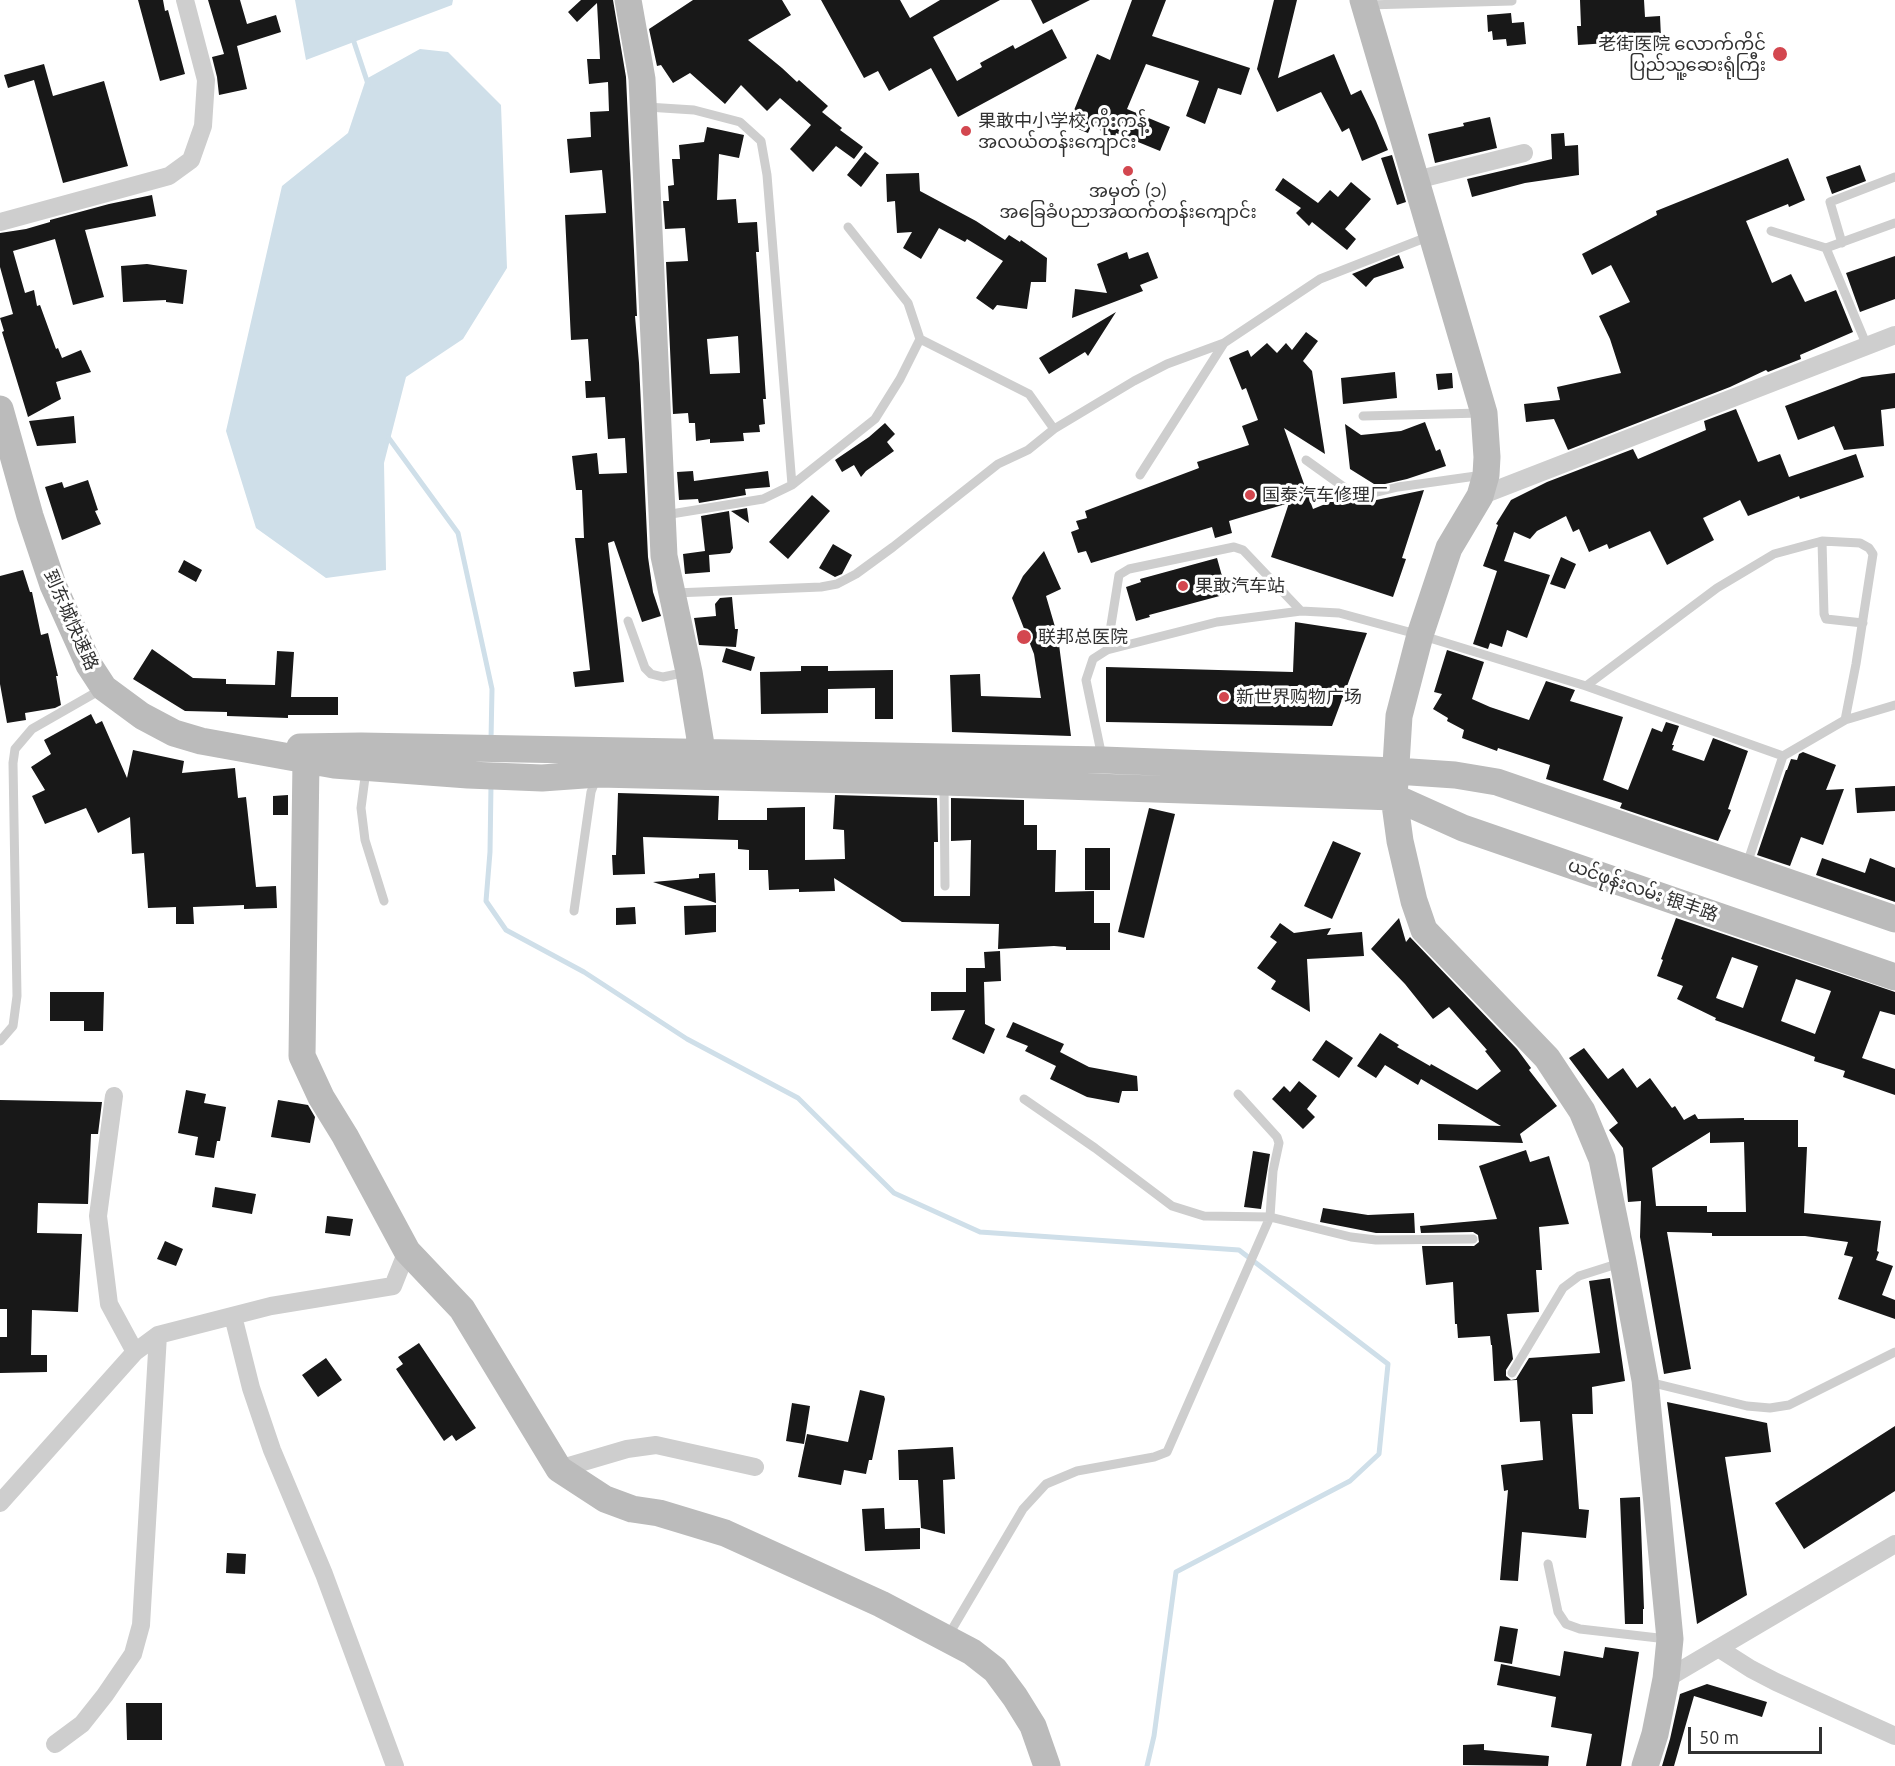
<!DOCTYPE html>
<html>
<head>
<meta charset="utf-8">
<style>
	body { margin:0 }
	#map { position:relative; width:1895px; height:1766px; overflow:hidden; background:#fff; font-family:Ubuntu,sans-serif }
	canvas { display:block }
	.scale { position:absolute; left:1688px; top:1727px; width:134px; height:27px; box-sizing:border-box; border:3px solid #313131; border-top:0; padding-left:8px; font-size:18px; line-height:21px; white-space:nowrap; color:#313131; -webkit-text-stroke:4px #fff; paint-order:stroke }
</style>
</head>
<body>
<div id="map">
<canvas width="1895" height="1766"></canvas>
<div class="scale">50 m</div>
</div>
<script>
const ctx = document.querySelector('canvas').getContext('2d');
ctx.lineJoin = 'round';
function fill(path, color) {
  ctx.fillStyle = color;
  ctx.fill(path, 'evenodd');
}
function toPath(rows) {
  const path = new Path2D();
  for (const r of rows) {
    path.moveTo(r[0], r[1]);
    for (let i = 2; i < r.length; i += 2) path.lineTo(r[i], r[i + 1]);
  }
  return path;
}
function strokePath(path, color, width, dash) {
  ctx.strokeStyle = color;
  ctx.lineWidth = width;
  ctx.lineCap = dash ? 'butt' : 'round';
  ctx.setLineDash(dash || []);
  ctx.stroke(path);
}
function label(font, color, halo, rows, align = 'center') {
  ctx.font = font + ' Ubuntu,"Noto Sans SC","Noto Sans Myanmar",sans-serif';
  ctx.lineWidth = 6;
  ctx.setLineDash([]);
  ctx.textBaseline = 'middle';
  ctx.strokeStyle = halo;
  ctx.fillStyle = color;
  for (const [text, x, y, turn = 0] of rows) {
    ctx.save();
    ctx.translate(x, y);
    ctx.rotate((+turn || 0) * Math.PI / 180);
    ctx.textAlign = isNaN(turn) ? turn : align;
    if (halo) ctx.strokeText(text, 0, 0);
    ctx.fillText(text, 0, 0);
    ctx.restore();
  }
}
fill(toPath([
	[295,0,453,0,452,5,306,60],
	[420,49,448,52,501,105,507,268,463,339,406,377,384,463,386,570,326,578,256,528,226,431,282,186,348,133,366,79]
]), '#cfdfe9');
strokePath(toPath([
	[352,36,368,84],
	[388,437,458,533,492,689,491,740],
	[491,785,490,852,486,901,506,930,584,972,687,1039,798,1098,894,1193,980,1232,1239,1250,1388,1364,1379,1454,1350,1481,1176,1572,1154,1736,1147,1766]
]), '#cfdfe9', 5);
fill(toPath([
	[138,0,163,0,165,11,168,10,185,74,160,81],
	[208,0,240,0,247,24,276,15,281,32,237,46,247,89,219,95,217,77,212,57,224,54],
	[581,0,613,0,626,77,637,316,635,316,639,363,648,557,653,592,661,616,642,622,614,541,608,543,624,682,575,687,573,672,590,670,575,538,584,538,582,490,576,490,572,456,597,453,599,474,627,473,625,438,608,439,605,397,586,398,585,381,591,381,588,339,571,340,565,215,606,213,602,170,570,173,567,139,591,137,590,112,609,111,608,82,589,84,587,59,600,59,597,3,577,22,568,12],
	[693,0,782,0,791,15,748,40,782,68,797,82,799,80,828,106,822,112,842,128,840,130,863,147,854,159,836,146,813,172,790,149,811,125,780,98,767,111,741,85,725,104,690,73,673,83,661,65,657,66,649,29],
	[821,0,900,0,910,18,940,0,1000,0,933,37,957,81,982,67,980,63,1013,45,1015,49,1052,29,1067,58,958,117,931,68,889,91,878,71,864,78],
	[1031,0,1090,0,1043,24],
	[1132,0,1166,0,1152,36,1250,68,1241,95,1218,88,1205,124,1186,116,1199,81,1146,64,1127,109,1170,127,1160,151,1116,133,1115,137,1091,126,1088,133,1068,125,1097,54,1110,60],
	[1274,0,1297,0,1278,78,1334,54,1351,95,1361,90,1376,121,1388,150,1362,161,1349,128,1342,132,1321,92,1277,112,1257,69],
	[1580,0,1644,0,1645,17,1660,16,1661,37,1623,39,1623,42,1578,45,1577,26,1581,26],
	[1511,13,1512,23,1524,22,1526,44,1507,46,1506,39,1493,40,1492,31,1488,32,1487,15],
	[44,64,53,96,104,81,128,166,63,183,34,80,8,88,4,75],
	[1490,117,1497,148,1435,163,1428,134,1464,126,1463,123],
	[707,127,744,135,739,158,719,154,717,200,736,199,738,223,757,222,759,252,756,252,766,399,763,399,765,424,759,425,760,432,743,433,744,441,710,443,710,439,696,441,695,423,689,423,688,413,673,414,666,262,688,261,685,228,665,229,663,201,669,201,668,186,674,185,672,159,680,159,679,145,704,142],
	[738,336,740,373,710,374,707,339],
	[1564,133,1565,146,1578,145,1579,175,1525,183,1472,197,1467,179,1552,159,1551,134],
	[865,152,879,163,861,187,847,175],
	[1392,155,1406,202,1397,205,1381,158],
	[1788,158,1805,200,1789,207,1788,204,1746,221,1772,283,1791,274,1805,302,1836,290,1853,332,1800,355,1801,359,1768,372,1766,370,1730,387,1568,450,1554,419,1526,422,1524,404,1560,400,1557,387,1621,373,1610,339,1599,316,1630,302,1611,265,1592,275,1582,254,1657,215,1656,211],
	[1860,165,1866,181,1832,194,1826,177],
	[919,173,920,191,976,221,1005,240,1009,235,1020,242,1021,240,1047,258,1046,282,1031,282,1027,309,997,305,993,310,976,298,1003,261,967,239,965,242,939,228,921,259,903,248,912,232,897,233,895,201,887,202,886,174],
	[1283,178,1318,203,1330,190,1338,197,1351,182,1371,199,1345,229,1356,239,1347,250,1312,222,1309,226,1296,213,1301,208,1275,190],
	[152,195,156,216,85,230,104,297,73,305,55,239,13,251,25,293,34,290,37,306,40,305,56,349,58,348,62,358,81,350,91,372,56,382,61,399,28,417,2,332,4,331,0,318,13,314,0,267,0,233,26,229,50,222,50,220,109,204],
	[1127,252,1129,259,1148,252,1158,278,1140,285,1143,291,1072,318,1075,289,1107,293,1097,264],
	[1399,255,1404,268,1374,278,1366,287,1352,274],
	[1895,256,1895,299,1860,312,1846,273],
	[147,264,187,270,183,304,166,302,166,300,123,302,121,266],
	[1116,312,1088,356,1085,352,1049,374,1039,358],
	[1306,332,1318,341,1303,361,1312,371,1325,454,1284,428,1313,509,1345,496,1362,503,1424,490,1402,558,1406,559,1393,597,1271,557,1289,503,1229,521,1232,533,1215,538,1212,527,1091,563,1086,551,1078,553,1071,532,1079,529,1076,521,1087,518,1085,511,1199,468,1197,462,1249,445,1242,426,1258,420,1246,388,1242,390,1229,358,1248,350,1251,357,1267,343,1277,353,1286,343,1292,350],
	[1395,372,1397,398,1343,404,1341,378],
	[1452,373,1453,388,1438,390,1436,374],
	[1895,373,1895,408,1881,410,1884,446,1844,450,1834,426,1798,440,1785,406,1862,377],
	[1736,409,1758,462,1780,454,1789,477,1856,454,1864,477,1800,499,1799,496,1748,516,1740,500,1703,518,1714,540,1667,565,1650,531,1609,549,1607,544,1589,552,1579,529,1573,532,1566,516,1537,531,1530,539,1514,532,1504,561,1550,575,1527,638,1507,630,1502,647,1490,643,1488,649,1473,644,1497,571,1483,566,1498,525,1496,524,1511,500,1547,482,1633,449,1638,459,1706,430,1704,421],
	[74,416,76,443,37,446,29,421],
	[1425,422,1436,451,1440,449,1446,466,1407,479,1363,489,1374,484,1350,469,1345,424,1361,435,1401,431],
	[885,423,895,434,887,442,894,451,866,471,861,477,854,465,842,472,835,460,869,437],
	[693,471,694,481,768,471,770,487,745,489,746,495,699,503,698,499,679,500,677,472],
	[88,480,98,510,95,511,101,524,62,540,45,487,62,482,64,488],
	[812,495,830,511,788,559,769,542],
	[747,508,749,523,731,511],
	[729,511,733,548,730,553,709,555,710,572,685,574,683,554,705,551,701,516],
	[833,544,852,555,842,574,835,577,819,568],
	[1044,551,1061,589,1046,596,1058,637,1071,736,952,732,950,675,980,674,981,696,1041,698,1034,654,1012,598,1023,576],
	[1561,557,1576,564,1565,589,1550,584],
	[1217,558,1227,594,1149,615,1150,617,1136,621,1126,587,1141,582,1140,579],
	[184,560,202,570,196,582,178,572],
	[23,570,30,592,32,592,41,635,48,633,58,676,56,676,61,705,55,708,25,713,26,720,7,723,0,684,0,576],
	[732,597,735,629,738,629,736,647,699,645,694,618,716,616,715,604,720,598],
	[1295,622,1367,633,1332,726,1106,722,1106,667,1293,672],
	[726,648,755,657,751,671,722,662],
	[152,649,193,678,226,679,226,684,275,685,277,651,294,652,291,697,338,697,338,715,288,715,288,718,227,716,227,712,185,711,133,679],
	[1447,650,1484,662,1472,699,1490,707,1529,720,1546,681,1575,690,1570,701,1623,717,1603,780,1628,790,1652,728,1662,732,1666,722,1679,726,1672,745,1674,745,1672,750,1704,761,1713,738,1748,751,1728,809,1731,810,1718,841,1620,808,1622,803,1546,779,1550,765,1498,748,1497,751,1462,738,1464,730,1447,721,1448,718,1433,709,1442,694,1434,692],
	[801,666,828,666,828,671,893,670,893,719,875,719,875,688,828,689,828,713,761,714,760,672,801,671],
	[91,714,96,724,102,721,127,778,133,750,184,761,182,773,235,768,238,798,246,797,256,887,276,886,277,908,244,909,244,905,193,907,194,924,176,924,176,907,148,908,144,853,132,854,130,817,98,833,86,808,45,824,32,796,45,790,31,767,51,754,44,740],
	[1803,752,1836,765,1826,790,1844,789,1823,845,1801,837,1790,866,1757,855,1786,770,1787,770,1791,759,1797,760,1799,754],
	[1895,786,1895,811,1857,813,1855,788],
	[618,793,719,796,718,820,767,820,767,808,805,807,805,860,845,859,844,830,833,829,835,795,937,798,938,842,934,842,934,896,970,896,971,840,951,841,951,798,1024,800,1024,825,1037,825,1037,850,1056,850,1055,892,1094,891,1094,923,1110,923,1110,950,1066,950,1066,947,1054,946,998,949,999,924,902,922,834,878,835,891,799,892,799,889,769,890,768,870,749,870,749,850,738,849,738,840,643,837,645,874,613,875,612,855,616,855],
	[288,795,288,815,273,815,273,796],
	[1149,808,1175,814,1144,938,1118,932],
	[1333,841,1361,853,1332,919,1304,906],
	[1085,848,1110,848,1110,890,1085,890],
	[1822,858,1865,873,1870,858,1895,868,1895,902,1816,875],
	[715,873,716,903,653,882,699,878,699,874],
	[716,905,716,932,685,935,684,906],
	[635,907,636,924,616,925,616,908],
	[1399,918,1406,942,1410,937,1517,1049,1531,1068,1529,1070,1557,1106,1520,1134,1523,1143,1438,1140,1438,1124,1501,1126,1421,1079,1418,1085,1385,1065,1376,1078,1357,1066,1380,1033,1399,1045,1397,1047,1430,1066,1431,1064,1477,1090,1501,1071,1485,1051,1487,1050,1449,1007,1433,1019,1405,984,1371,949],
	[1676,918,1895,992,1895,1015,1880,1011,1862,1058,1895,1069,1895,1095,1843,1077,1845,1071,1814,1061,1815,1057,1715,1020,1716,1018,1677,999,1683,986,1657,976,1663,960,1661,959],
	[1732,957,1758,966,1743,1008,1716,998],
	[1796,979,1831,991,1815,1034,1781,1021],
	[1280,923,1294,933,1331,928,1327,935,1362,932,1364,956,1307,959,1310,1012,1271,989,1276,981,1257,968,1277,942,1270,937],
	[1000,951,1001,981,984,982,985,1024,995,1029,984,1054,952,1039,965,1010,931,1011,931,992,966,992,966,968,985,968,984,952],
	[50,992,104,992,103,1031,84,1031,84,1021,50,1021],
	[1013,1022,1064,1044,1060,1052,1089,1067,1137,1076,1138,1091,1122,1091,1119,1103,1087,1097,1050,1079,1056,1066,1025,1051,1028,1046,1006,1037],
	[1326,1040,1353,1058,1339,1078,1312,1060],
	[1584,1048,1608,1079,1623,1068,1637,1088,1650,1078,1672,1108,1675,1106,1684,1120,1695,1114,1698,1119,1744,1118,1744,1120,1798,1120,1798,1147,1807,1147,1804,1213,1881,1221,1877,1251,1879,1252,1876,1260,1893,1266,1882,1295,1895,1300,1895,1319,1838,1299,1853,1257,1844,1255,1848,1242,1805,1236,1712,1236,1712,1233,1667,1232,1691,1369,1664,1374,1640,1237,1641,1201,1628,1202,1623,1148,1609,1130,1618,1123,1569,1058],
	[1710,1132,1710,1143,1744,1142,1746,1212,1707,1212,1707,1206,1656,1206,1652,1168],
	[1299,1081,1317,1096,1307,1109,1315,1117,1303,1129,1272,1099,1284,1086,1290,1092],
	[186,1090,206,1094,204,1103,226,1107,220,1141,217,1141,214,1158,195,1155,198,1137,178,1133],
	[0,1100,102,1102,98,1134,91,1134,88,1204,38,1203,37,1233,82,1234,78,1312,32,1310,31,1355,47,1355,47,1372,0,1373,0,1337,7,1337,7,1309,0,1309],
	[278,1100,308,1105,315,1117,310,1143,271,1137],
	[1526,1150,1530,1162,1549,1156,1569,1224,1539,1227,1542,1270,1536,1270,1539,1312,1507,1314,1513,1359,1506,1370,1506,1376,1511,1380,1516,1379,1529,1358,1600,1353,1589,1281,1610,1278,1625,1381,1592,1387,1593,1414,1572,1414,1579,1509,1589,1510,1586,1538,1522,1532,1518,1581,1500,1580,1508,1490,1504,1491,1501,1465,1543,1460,1540,1421,1520,1422,1517,1380,1494,1381,1492,1345,1491,1345,1490,1336,1458,1338,1457,1324,1455,1324,1453,1282,1426,1285,1422,1246,1474,1246,1479,1242,1478,1235,1473,1232,1421,1233,1420,1226,1497,1219,1479,1166],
	[1253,1151,1270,1154,1261,1209,1244,1207],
	[215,1187,256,1194,252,1214,212,1207],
	[1323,1208,1368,1215,1414,1213,1415,1233,1376,1233,1320,1222],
	[327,1216,353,1219,350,1236,325,1233],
	[165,1241,183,1249,176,1266,157,1259],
	[419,1343,476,1428,456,1441,452,1435,444,1441,396,1369,403,1364,398,1357],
	[326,1358,342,1380,318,1397,302,1375],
	[860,1390,884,1396,885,1399,872,1460,869,1460,866,1474,844,1470,841,1485,798,1477,807,1434,848,1442],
	[1667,1402,1767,1423,1771,1452,1725,1457,1747,1595,1697,1624],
	[792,1403,810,1406,804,1444,786,1441],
	[1895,1426,1895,1491,1804,1549,1775,1503],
	[953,1447,955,1479,943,1480,945,1534,921,1528,918,1480,899,1480,898,1450],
	[1640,1497,1644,1609,1643,1609,1643,1624,1625,1624,1620,1498],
	[884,1508,885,1529,920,1528,920,1549,865,1551,862,1509],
	[227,1553,246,1554,245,1574,226,1573],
	[1500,1626,1518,1629,1512,1664,1494,1661],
	[1605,1647,1639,1652,1621,1766,1586,1766,1592,1734,1551,1727,1556,1697,1497,1685,1501,1664,1560,1676,1564,1651,1603,1658],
	[1707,1684,1767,1702,1762,1717,1694,1696,1674,1766,1662,1766,1670,1739,1680,1694],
	[126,1703,162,1703,162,1740,127,1740],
	[1484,1744,1484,1750,1549,1756,1548,1766,1463,1765,1463,1745]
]), '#181818');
strokePath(toPath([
	[1367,5,1512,1],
	[647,107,694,110,740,122,761,141,767,175,792,485],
	[1771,231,1826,248,1895,223],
	[1842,243,1830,202,1895,177],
	[1826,248,1867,346],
	[920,339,1029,394,1054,429,1134,381,1167,364,1224,343],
	[1363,416,1481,413],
	[1306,460,1352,493,1361,496,1398,487,1483,475],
	[1140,475,1224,343,1320,279,1430,236],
	[665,515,763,499,792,485,875,419,900,379,920,339,908,303,848,227],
	[1822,541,1824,614,1826,619,1863,623],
	[675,593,821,587,837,584,856,574,893,547,998,464,1028,450,1054,429],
	[628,621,645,668,651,674,663,677,687,672],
	[1107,650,1119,575,1129,569,1234,547,1243,550,1301,611],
	[1586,686,1717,588,1774,554,1822,541,1860,543,1869,548,1873,554,1856,664,1845,720],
	[1102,757,1086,680,1093,659,1107,650,1217,622,1301,611,1339,613,1420,635,1586,686,1783,756],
	[366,770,361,808,365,840,384,901],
	[944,785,945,886],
	[1747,864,1783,756,1845,720,1895,705],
	[574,911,591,792,596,779],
	[0,1041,13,1026,17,996,13,763,15,749,32,729,102,689],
	[1024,1099,1095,1148,1172,1206,1204,1216,1270,1217,1351,1237,1376,1240,1473,1239],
	[1512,1373,1563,1288,1579,1276,1620,1263],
	[1649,1382,1747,1406,1770,1408,1789,1405,1895,1352],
	[1548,1564,1558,1612,1566,1624,1580,1629,1667,1639],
	[948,1636,1023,1509,1046,1484,1077,1471,1154,1457,1167,1452,1270,1217,1273,1171,1279,1143,1277,1137,1238,1094]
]), '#cecece', 9);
strokePath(toPath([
	[1416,180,1524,153],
	[0,222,169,176,191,160,203,126,206,80,185,0],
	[1480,496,1895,335],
	[114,1096,98,1216,109,1304,135,1352],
	[233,1316,251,1388,272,1450,324,1574,395,1766],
	[559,1469,627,1449,656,1445,755,1467],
	[0,1503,135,1352,158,1335,271,1306,393,1286,407,1251],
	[1718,1648,1751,1669,1776,1682,1895,1736],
	[1666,1679,1895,1544],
	[55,1744,82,1724,105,1695,133,1654,141,1625,158,1335]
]), '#cecece', 18);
strokePath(toPath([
	[628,0,642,79,664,556,689,672,702,751,702,767],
	[1363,0,1484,413,1487,457,1486,475,1480,496,1449,548,1420,635,1399,716,1394,797,1400,841,1414,901,1424,930,1547,1058,1582,1111,1602,1159,1623,1262,1645,1380,1670,1639,1666,1679,1655,1734,1645,1766],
	[0,409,30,516,53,585,89,665,104,688,142,716,174,733,201,741,334,765,468,775,542,778,598,774,944,782,1394,797,1463,828,1895,977],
	[300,747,361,746,1103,760,1396,771,1455,775,1497,782,1895,919],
	[306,760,302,1056,321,1097,345,1136,407,1251,462,1309,559,1469,605,1499,632,1509,659,1513,725,1533,881,1604,972,1652,995,1670,1015,1697,1033,1726,1047,1766]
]), '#bbb', 27);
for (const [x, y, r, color] of [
	[1780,54,8,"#d3474f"],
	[966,131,6,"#d3474f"],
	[1128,171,6,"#d3474f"],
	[1250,495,6,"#d3474f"],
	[1183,586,6,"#d3474f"],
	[1024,637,8,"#d3474f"],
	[1224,697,6,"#d3474f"]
]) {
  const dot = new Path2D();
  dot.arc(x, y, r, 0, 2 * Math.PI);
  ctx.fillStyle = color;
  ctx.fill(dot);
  strokePath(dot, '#fff', 2);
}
label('18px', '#313131', '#fff', [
	["老街医院 လောက်ကိုင်",1766,44,"right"],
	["ပြည်သူ့ဆေးရုံကြီး",1766,65,"right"],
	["果敢中小学校 ကိုးကန့်",978,121],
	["အလယ်တန်းကျောင်း",978,142],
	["အမှတ် (၁)",1128,191,"center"],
	["အခြေခံပညာအထက်တန်းကျောင်း",1128,212,"center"],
	["国泰汽车修理厂",1262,495],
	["果敢汽车站",1195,586],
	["联邦总医院",1038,637],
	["新世界购物广场",1236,697]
], 'left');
label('18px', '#313131', '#fff', [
	["到东城快速路",71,620,66],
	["ယင်ဖုန်းလမ်း 银丰路",1643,890,19]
]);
</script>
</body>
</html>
